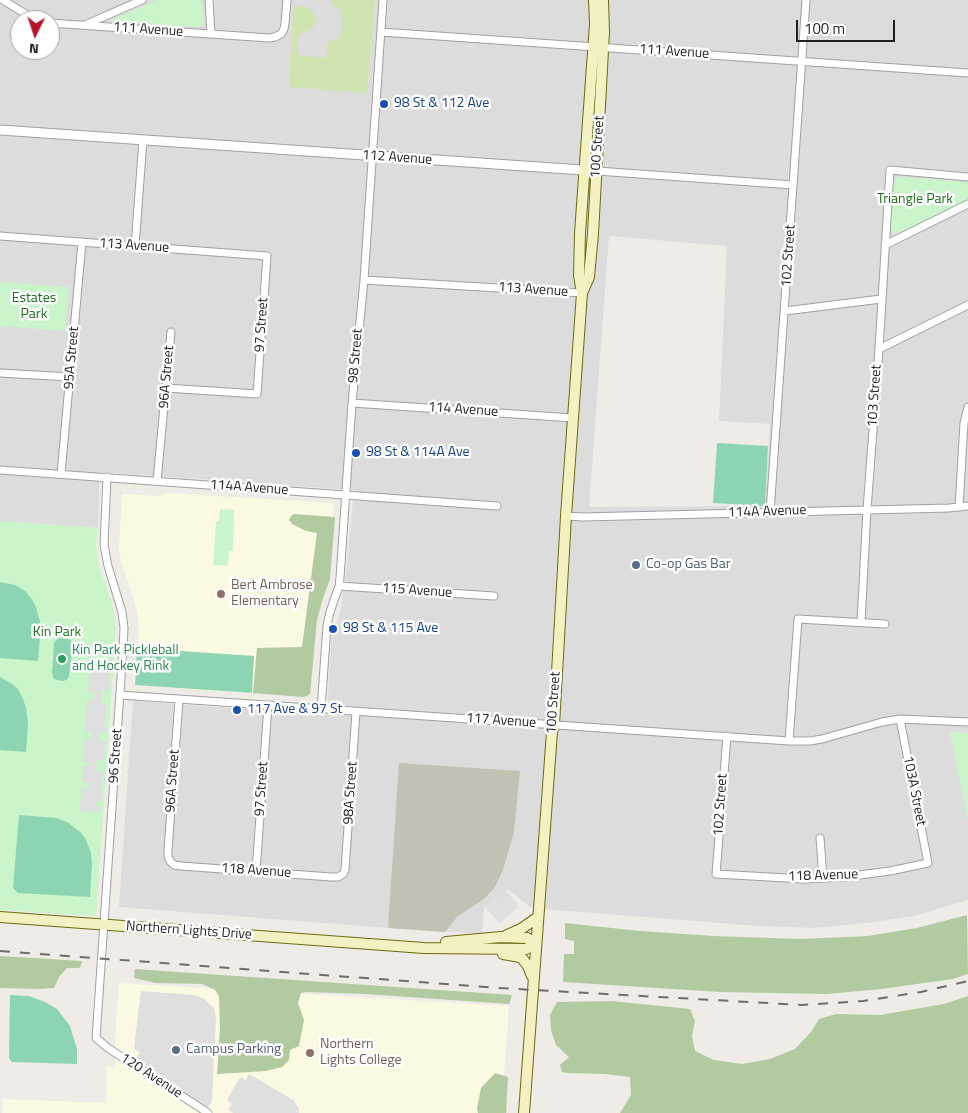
<!DOCTYPE html>
<html>
<head>
<meta charset="utf-8">
<style>
	body { margin:0 }
	#map { position:relative; width:968px; height:1113px; overflow:hidden; background:#efebe7; font-family:"Titillium Web",sans-serif }
	canvas { display:block }
	.north { position:absolute; left:10px; top:10px; width:50px; height:50px; box-sizing:border-box; background:#fff; border:1px solid #a5a5a5; border-radius:50%; rotate:184deg; font-size:14px; font-weight:700; line-height:20px; text-align:center; color:#1f1f1f }
	.north::after { content:''; display:block; margin:auto; width:18px; height:22px; background:#b91528; clip-path:polygon(50% 0,100% 100%,50% 72%,0 100%) }
	.scale { position:absolute; left:796px; top:20px; width:99px; height:22px; box-sizing:border-box; border:2px solid #1f1f1f; border-top:0; padding-left:6px; font-size:15px; line-height:18px; white-space:nowrap; color:#1f1f1f; -webkit-text-stroke:4px #fff; paint-order:stroke }
</style>
</head>
<body>
<div id="map">
<canvas width="968" height="1113"></canvas>
<div class="north">N</div>
<div class="scale">100 m</div>
</div>
<script>
const ctx = document.querySelector('canvas').getContext('2d');
ctx.lineJoin = 'round';
function fill(path, color) {
  ctx.fillStyle = color;
  ctx.fill(path, 'evenodd');
}
function toPath(rows) {
  const path = new Path2D();
  for (const r of rows) {
    path.moveTo(r[0], r[1]);
    for (let i = 2; i < r.length; i += 2) path.lineTo(r[i], r[i + 1]);
  }
  return path;
}
function strokePath(path, color, width, dash) {
  ctx.strokeStyle = color;
  ctx.lineWidth = width;
  ctx.lineCap = dash ? 'butt' : 'round';
  ctx.setLineDash(dash || []);
  ctx.stroke(path);
}
function label(font, color, halo, rows, align = 'center') {
  ctx.font = font + ' "Titillium Web",sans-serif';
  ctx.lineWidth = 5;
  ctx.setLineDash([]);
  ctx.textBaseline = 'middle';
  ctx.strokeStyle = halo;
  ctx.fillStyle = color;
  for (const [text, x, y, turn = 0] of rows) {
    ctx.save();
    ctx.translate(x, y);
    ctx.rotate((+turn || 0) * Math.PI / 180);
    ctx.textAlign = isNaN(turn) ? turn : align;
    if (halo) ctx.strokeText(text, 0, 0);
    ctx.fillText(text, 0, 0);
    ctx.restore();
  }
}
fill(toPath([
	[0,0,968,0,968,733,950,732,968,819,968,900,914,916,866,923,814,928,758,926,531,908,508,889,484,908,482,934,388,928,119,907,133,701,327,715,331,641,340,613,346,573,354,490,100,472,98,528,0,521],
	[20,20,50,20,50,50,20,50],
	[609,236,727,246,719,421,770,424,765,506,589,507]
]), '#dddcdd');
fill(toPath([
	[167,493,334,503,333,517,319,516,308,604,302,647,257,648,253,694,134,685,139,628,137,612,134,600,121,562,119,547,122,494,159,496],
	[119,983,509,1006,501,1113,2,1113,3,1099,106,1103,107,1067,115,1067,115,1039]
]), '#fcf9e3');
fill(toPath([
	[399,763,520,771,514,832,503,870,495,887,484,899,457,917,445,932,388,928]
]), '#c3c1b3');
fill(toPath([
	[332,0,375,0,367,93,289,87,293,9,295,6,307,7,315,14,316,19,316,24,312,29,300,34,298,39,298,50,299,55,326,58,328,43,329,41,340,38,341,32,341,14,340,9,332,4]
]), '#d0e4b2');
fill(toPath([
	[294,514,335,517,330,579,322,601,317,620,310,694,307,696,303,697,253,693,257,648,302,647,317,533,306,531,292,524,289,520,291,516],
	[967,915,968,974,953,979,881,989,827,994,720,992,563,982,564,954,574,954,574,941,565,939,565,923,640,931,713,936,801,939,868,936,917,928],
	[0,956,82,961,80,968,67,968,59,977,54,988,37,989,0,988],
	[135,969,178,972,512,995,509,1004,366,994,306,992,301,993,298,1003,304,1020,299,1046,290,1050,289,1060,282,1067,266,1071,217,1074,220,1027,219,996,215,990,202,984,156,983,134,978],
	[968,996,968,1113,620,1113,631,1095,630,1077,605,1074,567,1073,562,1072,560,1065,569,1057,556,1045,551,1030,550,1015,557,1002,612,1001,690,1009,695,1021,692,1036,695,1051,714,1060,742,1064,770,1059,795,1049,811,1032,819,1019,836,1014,880,1015,944,1004],
	[495,1073,508,1077,506,1113,478,1113,477,1109,481,1088]
]), '#b1caa0');
fill(toPath([
	[157,0,202,0,204,23,202,26,198,27,109,21],
	[899,177,968,182,968,199,900,233,895,233,892,231,890,228,894,182],
	[0,282,69,287,65,331,0,326],
	[220,509,234,510,233,551,229,551,228,566,213,565,216,522,219,521],
	[0,521,98,528,96,543,98,564,112,603,116,626,96,916,0,910],
	[950,732,968,733,968,819]
]), '#caf4c9');
fill(toPath([
	[717,443,768,446,765,506,713,503],
	[0,582,15,585,25,591,31,598,36,607,41,625,38,661,0,658],
	[59,638,68,639,71,640,73,645,69,677,66,680,63,681,57,680,54,679,52,673,54,644,55,641],
	[137,648,254,656,252,693,135,685],
	[0,677,12,684,18,689,23,699,26,708,28,723,26,752,0,750],
	[19,815,56,818,67,822,80,832,85,838,91,853,92,863,90,897,18,893,13,888],
	[10,995,29,996,45,1002,57,1009,70,1026,77,1049,77,1064,12,1062,9,1058]
]), '#8dd5b2');
fill(toPath([
	[89,666,104,667,104,671,110,672,109,690,102,690,101,704,107,704,105,733,99,733,99,740,105,740,104,760,97,760,96,771,103,771,101,801,94,801,96,805,100,806,100,813,80,811,81,788,88,788,88,782,82,782,83,766,90,766,90,763,83,763,85,738,91,739,92,733,85,732,87,700,94,700,95,692,88,691],
	[505,890,519,906,500,923,485,907],
	[141,991,195,995,203,998,214,1008,216,1018,212,1101,207,1110,135,1061,140,1053,134,1048],
	[249,1074,293,1100,299,1109,299,1113,233,1113,228,1110,232,1104,227,1100,240,1077,246,1080]
]), '#dfdfdf');
const minor = toPath([
	[3,0,32,18,39,20],
	[209,0,211,34],
	[50,23,269,38,275,37,281,34,284,29,285,23,287,0],
	[87,24,142,0],
	[381,32,968,73],
	[597,171,793,185],
	[0,236,267,256,257,394,166,388],
	[885,245,968,204],
	[135,246,143,140],
	[364,280,582,293],
	[785,311,881,299],
	[879,349,968,305],
	[0,373,70,377],
	[352,403,573,418],
	[0,470,497,506],
	[61,474,82,242],
	[107,477,104,545,108,566,122,612,124,628,123,649,96,1038,108,1048,208,1113],
	[157,481,171,332],
	[959,507,964,423,968,407],
	[770,512,806,0],
	[566,516,583,517,867,510,949,508,968,506],
	[339,586,494,596],
	[861,622,867,510,879,349,890,170,968,177],
	[120,695,789,741,810,741,822,739,882,722,900,719,968,722],
	[179,700,168,850,168,856,170,861,174,865,181,866,331,877,338,877,343,874,345,870,356,712],
	[321,709,327,626,330,612,339,586,340,578,352,403,364,280,383,0],
	[727,736,716,874,804,879,844,877,890,871,928,863,900,719],
	[789,741,798,619,885,624],
	[820,838,823,878],
	[256,871,268,706]
]);
const tertiary = toPath([
	[0,130,597,171]
]);
const secondary = toPath([
	[582,293,589,277,593,234,604,32,603,0],
	[0,917,424,948,526,949,536,944],
	[507,935,521,929,538,917],
	[446,942,501,937,527,938,536,944],
	[503,954,515,956,522,958,528,966,532,976],
	[524,1113,552,732,554,725,566,516,582,293,579,276,580,233,595,24,594,0]
]);
strokePath(minor, '#a0a0a0', 9);
strokePath(tertiary, '#a0a0a0', 11);
strokePath(secondary, '#6c6c11', 12);
strokePath(minor, '#fff', 7);
strokePath(tertiary, '#fff', 9);
strokePath(secondary, '#f3f0c1', 10);
strokePath(toPath([
	[0,951,499,988,802,1005,863,1001,921,992,968,981]
]), '#6d6d6d', 2, [10, 10]);
for (const [x, y, r, color] of [
	[384,104,5,"#1a4fb4"],
	[356,453,5,"#1a4fb4"],
	[636,565,5,"#5c6f8a"],
	[221,594,5,"#8d6e63"],
	[333,629,5,"#1a4fb4"],
	[62,659,5,"#2e9e5b"],
	[237,710,5,"#1a4fb4"],
	[176,1050,5,"#5c6f8a"],
	[310,1053,5,"#8d6e63"]
]) {
  const dot = new Path2D();
  dot.arc(x, y, r, 0, 2 * Math.PI);
  ctx.fillStyle = color;
  ctx.fill(dot);
  strokePath(dot, '#fff', 2);
}
label('14px', '#1f1f1f', '#fff', [
	["111 Avenue",148,30,4],
	["111 Avenue",674,52,4],
	["100 Street",598,147,-86],
	["112 Avenue",397,158,4],
	["113 Avenue",134,246,4],
	["102 Street",789,256,-86],
	["113 Avenue",533,290,4],
	["97 Street",262,325,-86],
	["98 Street",356,356,-85],
	["95A Street",72,358,-85],
	["96A Street",167,377,-85],
	["103 Street",875,396,-86],
	["114 Avenue",463,410,4],
	["114A Avenue",249,488,4],
	["114A Avenue",767,512,-2],
	["115 Avenue",417,591,4],
	["100 Street",554,703,-86],
	["117 Avenue",501,721,4],
	["96 Street",116,756,-86],
	["96A Street",173,781,-86],
	["97 Street",262,789,-86],
	["103A Street",914,791,79],
	["98A Street",351,793,-86],
	["102 Street",721,805,-86],
	["118 Avenue",256,871,4],
	["118 Avenue",823,876,-2],
	["Northern Lights Drive",189,931,4],
	["120 Avenue",151,1076,33]
]);
label('14px', '#164399', '#fff', [
	["98 St & 112 Ave",394,104],
	["98 St & 114A Ave",366,453],
	["98 St & 115 Ave",343,629],
	["117 Ave & 97 St",247,710]
], 'left');
label('14px', '#1a7318', '#fff', [
	["Triangle Park",915,200],
	["Estates",34,299],
	["Park",34,315],
	["Kin Park",57,633]
]);
label('14px', '#4e5e75', '#fff', [
	["Co-op Gas Bar",646,565],
	["Campus Parking",186,1050]
], 'left');
label('14px', '#785e54', '#fff', [
	["Bert Ambrose",231,586],
	["Elementary",231,602],
	["Northern",320,1045],
	["Lights College",320,1061]
], 'left');
label('14px', '#27864d', '#fff', [
	["Kin Park Pickleball",72,651],
	["and Hockey Rink",72,667]
], 'left');
</script>
</body>
</html>
